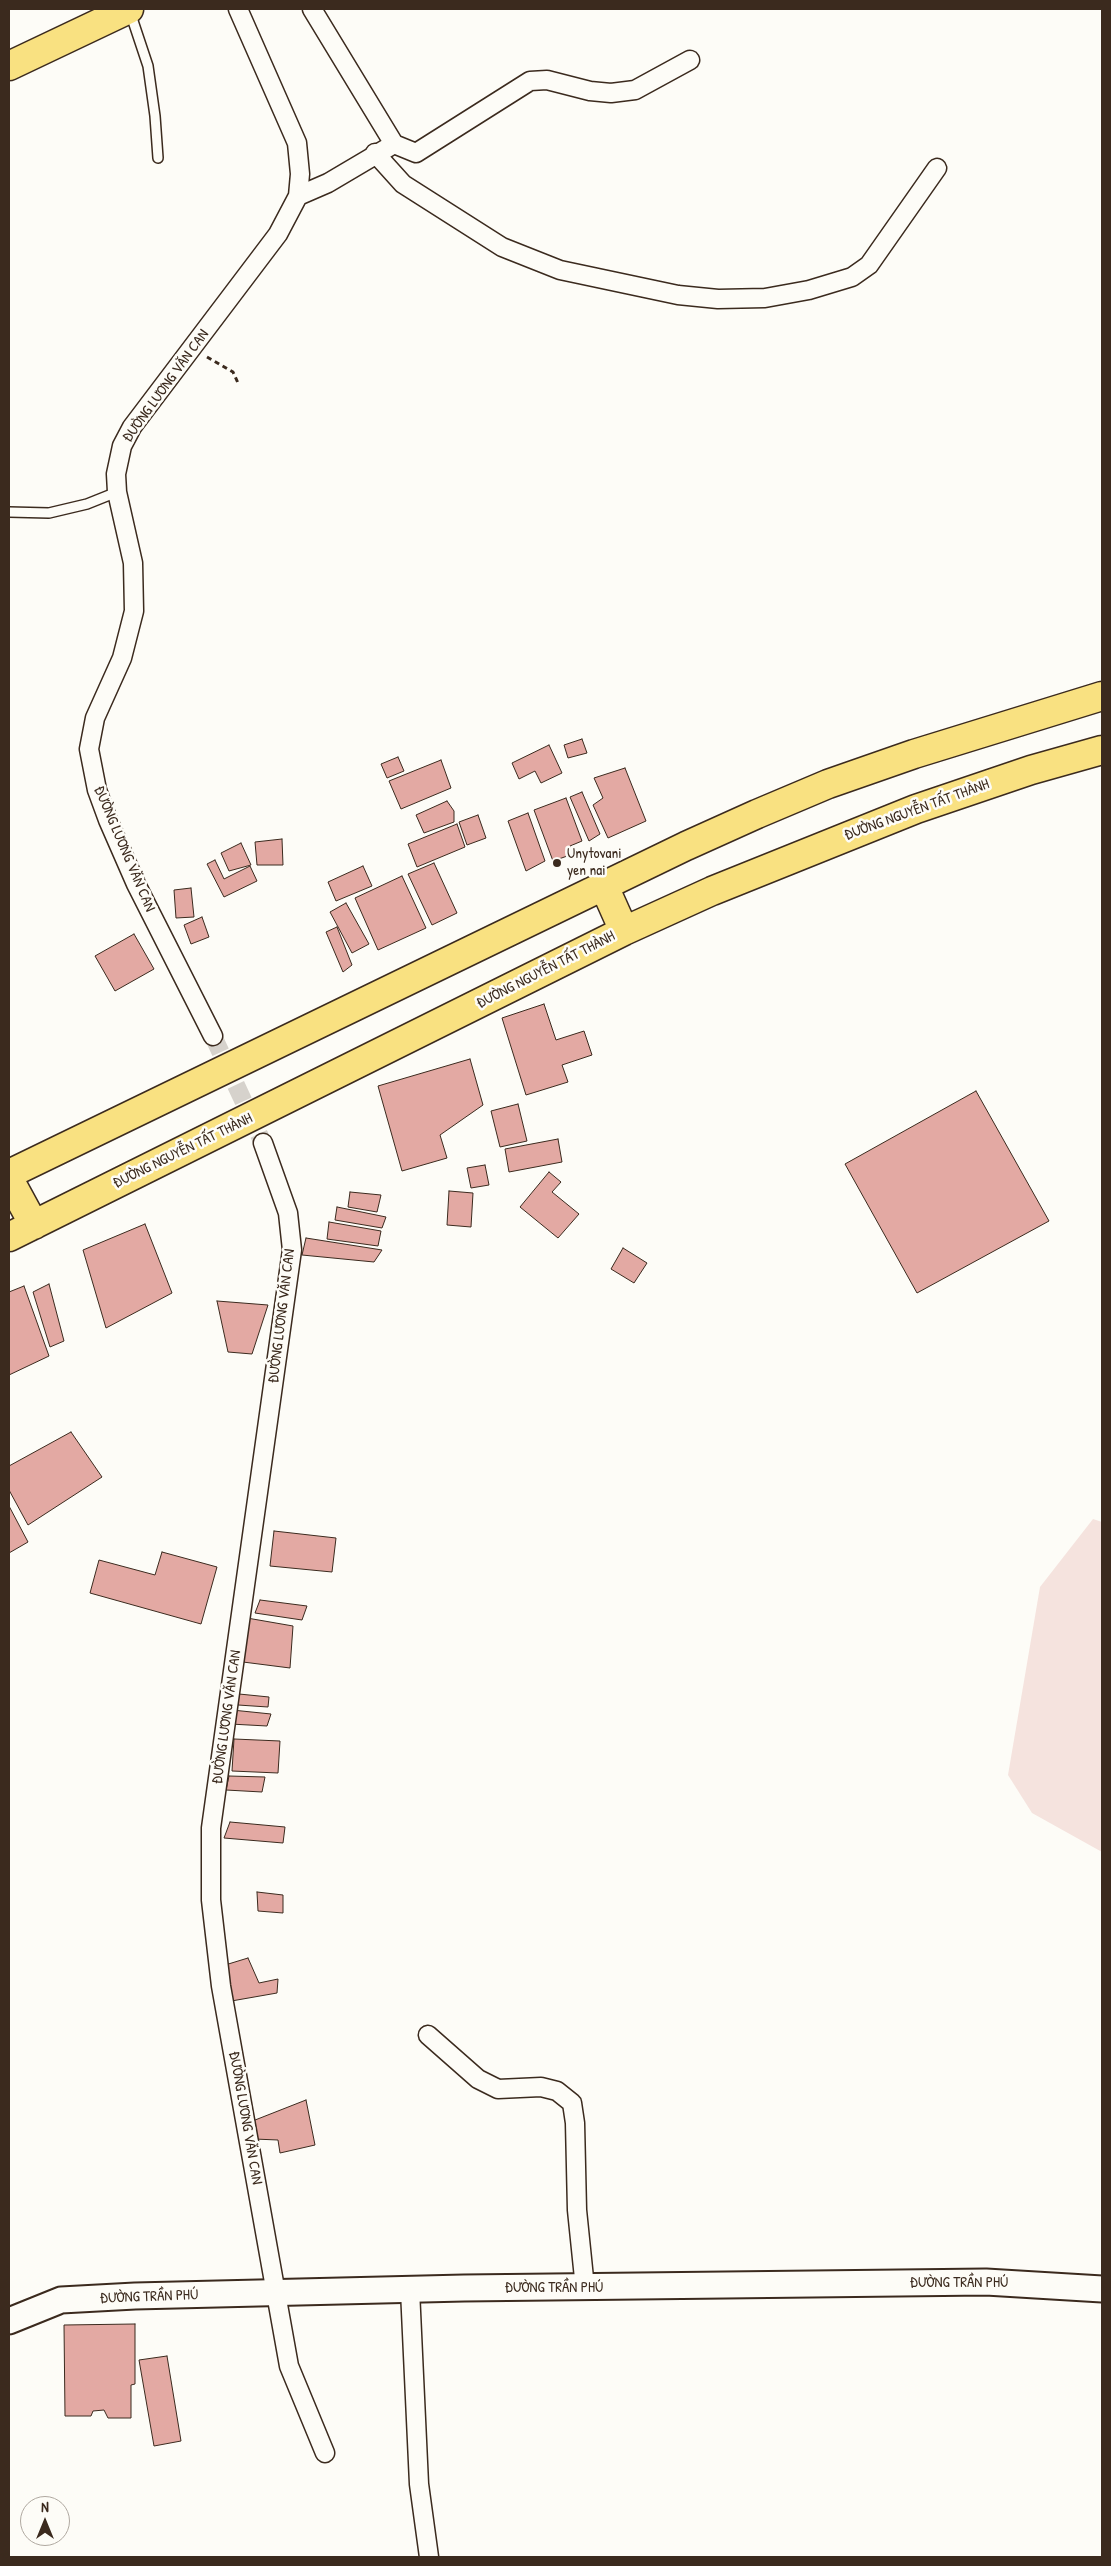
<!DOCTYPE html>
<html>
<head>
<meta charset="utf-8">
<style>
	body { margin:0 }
	#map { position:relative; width:1111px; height:2566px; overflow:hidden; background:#fdfcf7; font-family:"Patrick Hand",sans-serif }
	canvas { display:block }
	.frame { position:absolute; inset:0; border:10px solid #3b2a1e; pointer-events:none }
	.north { position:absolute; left:20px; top:2496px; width:50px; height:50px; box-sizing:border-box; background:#fdfcf7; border:1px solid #afa8a0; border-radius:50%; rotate:0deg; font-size:14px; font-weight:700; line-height:20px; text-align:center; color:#3b2a1e }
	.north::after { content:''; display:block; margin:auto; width:18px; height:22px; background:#3b2a1e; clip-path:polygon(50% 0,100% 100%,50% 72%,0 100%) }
</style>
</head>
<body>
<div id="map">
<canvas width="1111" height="2566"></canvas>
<div class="frame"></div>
<div class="north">N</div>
</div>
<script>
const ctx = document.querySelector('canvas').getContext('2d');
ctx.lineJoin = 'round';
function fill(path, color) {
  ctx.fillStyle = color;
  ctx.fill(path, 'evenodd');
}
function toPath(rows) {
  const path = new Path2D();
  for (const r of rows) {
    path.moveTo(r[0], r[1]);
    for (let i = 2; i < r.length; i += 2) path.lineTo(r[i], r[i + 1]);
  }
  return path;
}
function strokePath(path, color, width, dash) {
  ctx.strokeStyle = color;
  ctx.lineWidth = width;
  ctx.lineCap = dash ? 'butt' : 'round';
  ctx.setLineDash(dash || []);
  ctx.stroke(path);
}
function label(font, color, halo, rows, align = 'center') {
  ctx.font = font + ' "Patrick Hand",sans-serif';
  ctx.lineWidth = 5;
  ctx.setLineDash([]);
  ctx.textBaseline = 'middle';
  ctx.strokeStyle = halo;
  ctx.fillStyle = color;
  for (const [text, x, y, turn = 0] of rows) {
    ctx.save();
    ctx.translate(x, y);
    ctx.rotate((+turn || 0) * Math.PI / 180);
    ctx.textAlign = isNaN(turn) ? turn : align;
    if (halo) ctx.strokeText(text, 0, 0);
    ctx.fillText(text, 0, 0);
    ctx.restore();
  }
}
fill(toPath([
	[1093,1519,1102,1522,1102,1852,1032,1813,1008,1775,1040,1587]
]), '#f5e3de');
const building = toPath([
	[582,739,587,753,568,758,564,745,582,739],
	[549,745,562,773,541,783,535,771,519,779,512,763,549,745],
	[398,757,404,771,387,778,381,764,398,757],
	[441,760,451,788,401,809,389,781,441,760],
	[625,768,646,821,608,838,593,805,603,798,594,778,625,768],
	[582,792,600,834,589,841,570,797,582,792],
	[566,798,582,841,570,846,573,854,553,861,534,810,566,798],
	[447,801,454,811,454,822,424,833,416,815,447,801],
	[528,813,545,861,526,871,508,821,528,813],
	[478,815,486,838,467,845,459,822,478,815],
	[457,824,465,847,417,867,408,844,457,824],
	[282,839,283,865,257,865,255,842,282,839],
	[241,843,251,865,229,871,221,853,241,843],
	[215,860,224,879,250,866,257,881,224,897,207,864,215,860],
	[434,863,457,913,432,925,408,874,434,863],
	[363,866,372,886,336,901,328,882,363,866],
	[402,876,426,928,378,950,355,898,402,876],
	[191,888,194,917,176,918,174,890,191,888],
	[346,903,369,944,352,953,330,912,346,903],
	[202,917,209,937,191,944,184,925,202,917],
	[337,927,352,965,343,972,326,932,337,927],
	[134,934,154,969,115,991,95,956,134,934],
	[544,1004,556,1040,584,1031,592,1055,562,1065,568,1082,526,1095,502,1018,544,1004],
	[470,1059,483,1105,440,1135,447,1158,402,1171,378,1086,470,1059],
	[976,1091,1049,1221,917,1293,845,1164,976,1091],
	[518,1104,527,1141,500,1147,491,1111,518,1104],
	[558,1139,562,1162,509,1172,505,1149,558,1139],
	[485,1165,489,1185,471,1188,467,1168,485,1165],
	[549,1172,561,1182,552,1192,579,1214,558,1238,520,1207,549,1172],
	[449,1191,473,1193,471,1227,447,1225,449,1191],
	[350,1192,381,1195,377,1212,348,1207,350,1192],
	[337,1207,386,1217,382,1228,335,1220,337,1207],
	[329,1222,381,1231,378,1246,327,1239,329,1222],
	[145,1224,172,1293,106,1328,83,1250,145,1224],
	[306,1238,382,1250,374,1262,302,1255,306,1238],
	[623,1248,647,1263,634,1283,611,1269,623,1248],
	[49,1284,64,1341,50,1347,33,1292,49,1284],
	[24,1286,49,1356,9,1375,9,1292,24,1286],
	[217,1301,268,1305,252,1354,228,1352,217,1301],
	[71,1432,102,1477,28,1525,9,1490,9,1466,71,1432],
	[9,1506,28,1542,9,1553,9,1506],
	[274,1531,336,1538,332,1572,270,1566,274,1531],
	[162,1552,217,1567,201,1624,90,1593,99,1560,155,1575,162,1552],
	[260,1600,307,1606,302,1620,255,1613,260,1600],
	[247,1618,293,1626,290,1668,243,1662,247,1618],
	[239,1694,269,1697,268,1707,238,1705,239,1694],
	[232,1710,271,1714,267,1726,230,1724,232,1710],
	[234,1739,280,1741,278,1773,232,1771,234,1739],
	[229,1776,265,1777,262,1792,226,1790,229,1776],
	[230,1822,285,1827,283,1843,224,1838,230,1822],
	[257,1892,283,1895,283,1913,258,1911,257,1892],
	[248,1958,259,1983,278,1979,277,1993,220,2003,212,1969,248,1958],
	[306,2100,315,2145,280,2153,278,2140,254,2139,250,2122,306,2100],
	[135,2324,135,2384,131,2385,131,2418,108,2418,104,2410,93,2411,91,2416,65,2416,64,2325,135,2324],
	[167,2356,181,2441,154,2446,139,2360,167,2356]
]);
fill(building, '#e3a9a3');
strokePath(building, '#3b2a1e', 1);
strokePath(toPath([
	[213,1036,263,1143]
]), '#d6d2cc', 18, [18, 9]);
const lane = toPath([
	[130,12,148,66,155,116,158,158],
	[9,512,49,513,87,504,117,492]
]);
const street = toPath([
	[312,9,394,144],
	[375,153,403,184,502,247,560,270,678,295,718,299,765,298,809,290,852,277,869,265,937,168],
	[298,196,328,183,394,144,416,153,530,81,547,80,590,91,611,93,635,90,690,60],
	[213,1036,136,884,108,820,97,790,89,749,95,718,122,658,134,611,133,563,117,492,116,474,122,446,132,427,278,234,298,196,300,174,297,143,238,9],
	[263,1143,288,1213,292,1250,211,1828,211,1900,221,1986,289,2366,325,2453],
	[428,2035,478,2079,498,2089,541,2087,557,2091,572,2103,575,2123,577,2210,585,2288],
	[410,2290,419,2484,429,2557]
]);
const secondary = toPath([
	[9,2321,61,2300,135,2296,464,2288,986,2282,1102,2289]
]);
const primary = toPath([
	[9,66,129,9],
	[604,886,624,931],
	[9,1174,686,846,757,814,828,784,914,754,1102,696],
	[9,1179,34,1225],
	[9,1237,624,931,712,891,916,809,1031,770,1102,750]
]);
strokePath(lane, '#3b2a1e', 12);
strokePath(street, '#3b2a1e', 21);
strokePath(secondary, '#3b2a1e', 29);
strokePath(primary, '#3b2a1e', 31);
strokePath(toPath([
	[207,357,233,372,238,383]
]), '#3b2a1e', 3, [5, 4]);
strokePath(lane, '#fdfcf7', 9);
strokePath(street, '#fdfcf7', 18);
strokePath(secondary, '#fdfcf7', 25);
strokePath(primary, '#f9e181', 28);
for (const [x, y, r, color] of [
	[557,863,5,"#3b2a1e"]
]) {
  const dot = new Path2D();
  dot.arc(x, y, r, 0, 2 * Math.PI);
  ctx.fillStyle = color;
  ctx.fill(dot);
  strokePath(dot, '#fdfcf7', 2);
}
label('15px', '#3b2a1e', '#fdfcf7', [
	["ĐƯỜNG LƯƠNG VĂN CAN",166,386,-54],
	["ĐƯỜNG NGUYỄN TẤT THÀNH",917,810,-20],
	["ĐƯỜNG LƯƠNG VĂN CAN",124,849,67],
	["ĐƯỜNG NGUYỄN TẤT THÀNH",546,970,-27],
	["ĐƯỜNG NGUYỄN TẤT THÀNH",183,1151,-26],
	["ĐƯỜNG LƯƠNG VĂN CAN",282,1316,-83],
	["ĐƯỜNG LƯƠNG VĂN CAN",227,1717,-82],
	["ĐƯỜNG LƯƠNG VĂN CAN",245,2118,80],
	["ĐƯỜNG TRẦN PHÚ",959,2283],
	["ĐƯỜNG TRẦN PHÚ",554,2288],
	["ĐƯỜNG TRẦN PHÚ",149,2297,-2]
]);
label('15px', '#3b2a1e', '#fdfcf7', [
	["Unytovani",567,854],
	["yen nai",567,871]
], 'left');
</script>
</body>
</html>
